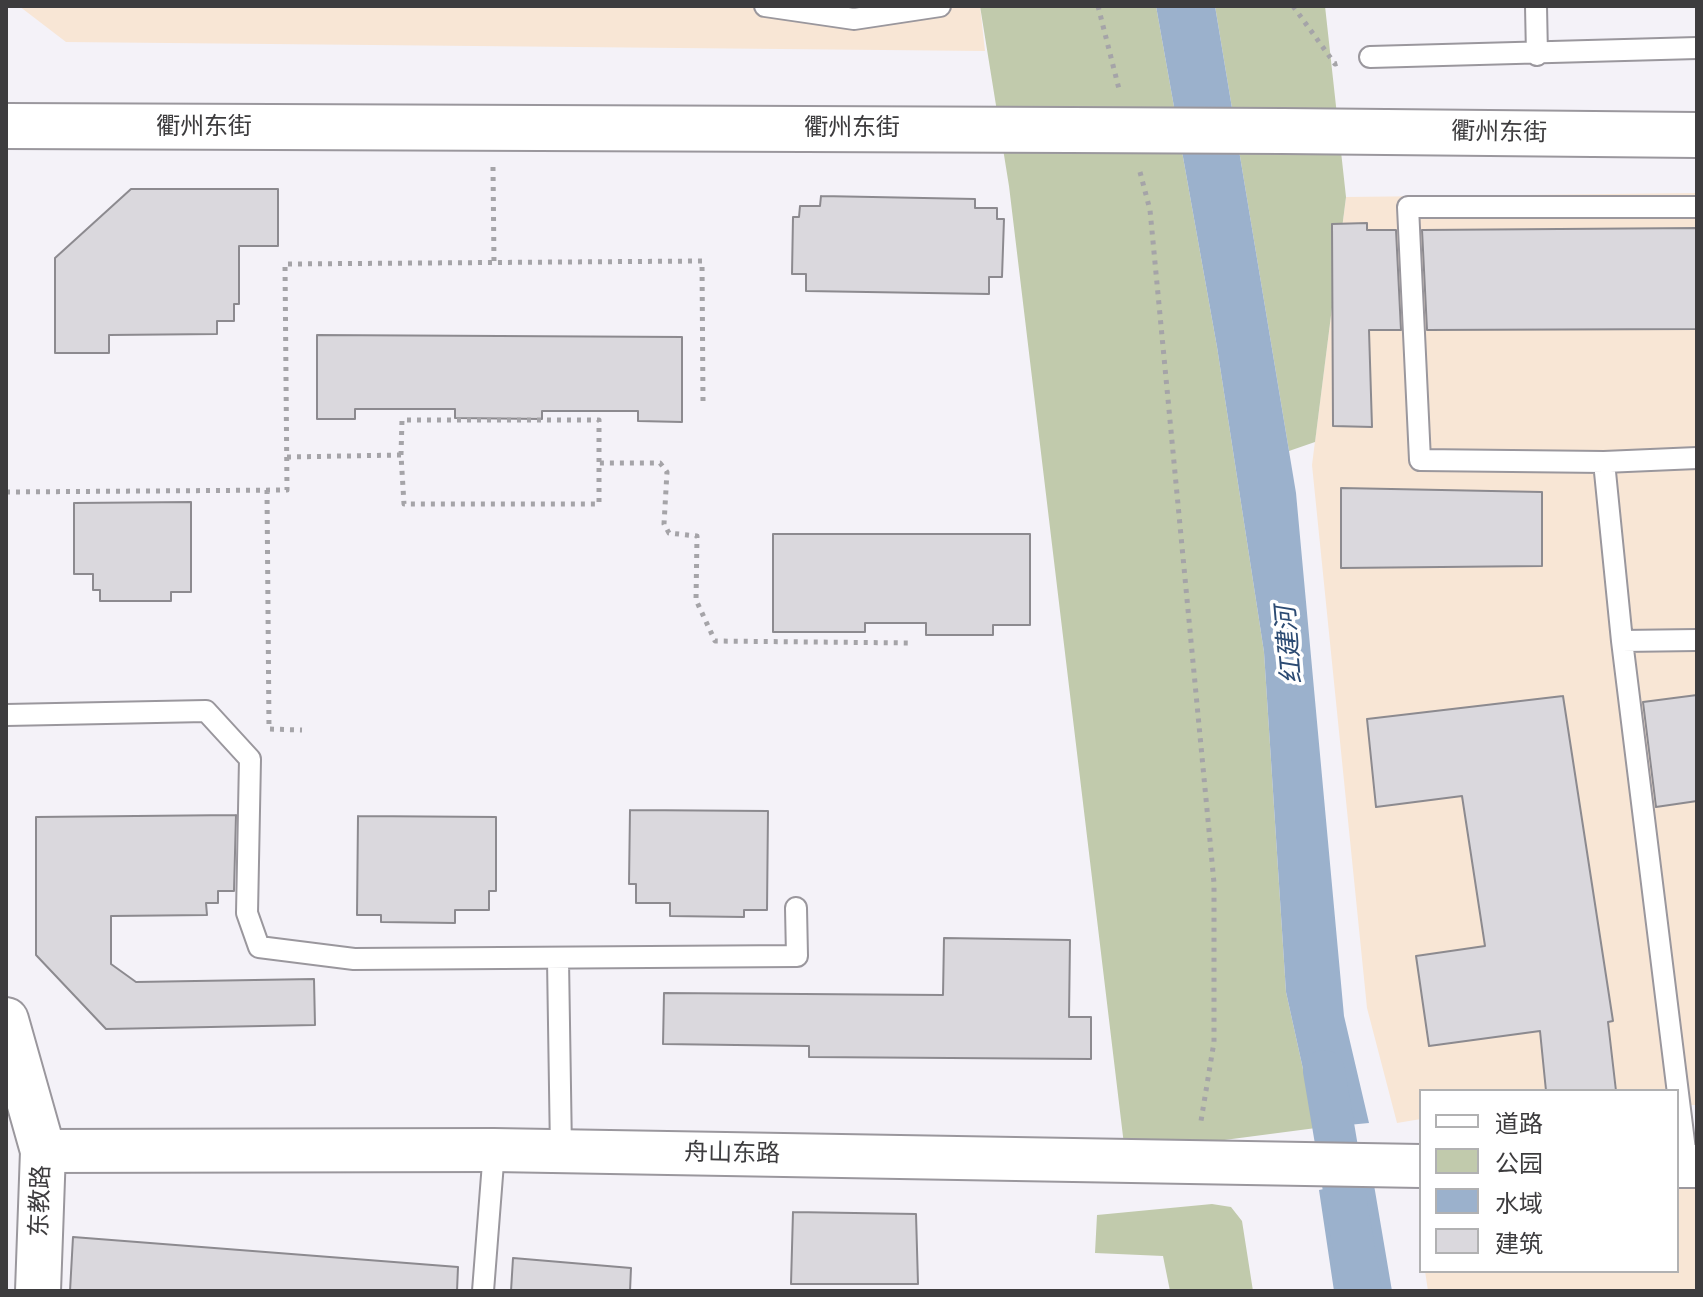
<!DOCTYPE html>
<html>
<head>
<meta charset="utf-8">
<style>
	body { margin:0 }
	#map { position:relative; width:1703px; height:1297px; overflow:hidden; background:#f4f2f8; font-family:"Fira Sans","Noto Sans SC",sans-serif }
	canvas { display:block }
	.frame { position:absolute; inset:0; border:8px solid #3d3c3e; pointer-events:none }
	.legend { position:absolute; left:1419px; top:1089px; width:260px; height:184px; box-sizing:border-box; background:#fff; border:2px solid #b1b1b2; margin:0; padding:10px 14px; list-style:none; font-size:24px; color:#3d3c3e }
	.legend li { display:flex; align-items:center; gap:16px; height:40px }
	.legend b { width:40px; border:2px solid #b1b1b2 }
</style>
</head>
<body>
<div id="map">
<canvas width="1703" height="1297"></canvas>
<div class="frame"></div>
<ul class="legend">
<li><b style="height:10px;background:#fff"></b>道路</li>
<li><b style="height:22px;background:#c1caac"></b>公园</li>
<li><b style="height:22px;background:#9bb1cc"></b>水域</li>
<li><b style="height:22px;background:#dad8dd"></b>建筑</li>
</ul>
</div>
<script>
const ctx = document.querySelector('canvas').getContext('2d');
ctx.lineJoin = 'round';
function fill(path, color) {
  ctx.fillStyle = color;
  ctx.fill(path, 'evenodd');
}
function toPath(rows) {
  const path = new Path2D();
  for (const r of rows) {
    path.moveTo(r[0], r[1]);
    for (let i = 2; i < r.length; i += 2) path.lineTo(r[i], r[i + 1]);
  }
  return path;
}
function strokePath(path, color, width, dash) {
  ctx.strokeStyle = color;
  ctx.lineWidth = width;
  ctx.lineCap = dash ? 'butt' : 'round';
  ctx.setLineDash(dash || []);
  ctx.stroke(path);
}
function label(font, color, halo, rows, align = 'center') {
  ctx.font = font + ' "Fira Sans","Noto Sans SC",sans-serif';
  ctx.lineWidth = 7;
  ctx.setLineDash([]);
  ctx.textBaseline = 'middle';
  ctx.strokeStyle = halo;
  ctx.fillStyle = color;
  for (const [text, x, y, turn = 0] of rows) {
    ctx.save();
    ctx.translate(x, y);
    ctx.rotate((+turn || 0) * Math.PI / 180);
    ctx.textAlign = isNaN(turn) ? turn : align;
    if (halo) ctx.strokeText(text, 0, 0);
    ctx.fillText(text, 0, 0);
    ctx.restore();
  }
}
fill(toPath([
	[19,6,980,6,985,51,66,42],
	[1697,193,1697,1105,1677,1105,1677,1091,1421,1091,1421,1119,1397,1123,1367,1008,1312,465,1346,197],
	[1677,1161,1697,1161,1697,1291,1428,1291,1425,1271,1677,1271]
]), '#f8e6d5');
fill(toPath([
	[980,6,1156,6,1217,347,1264,652,1286,992,1316,1128,1125,1153,1009,186],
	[1215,6,1325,6,1346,197,1315,442,1289,451],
	[1212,1204,1231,1207,1242,1221,1253,1291,1170,1291,1163,1256,1095,1253,1097,1215]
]), '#c1caac');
fill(toPath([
	[1156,6,1215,6,1296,493,1344,1016,1369,1123,1316,1128,1286,992,1264,652,1217,347],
	[1373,1179,1392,1291,1334,1291,1319,1190]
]), '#9bb1cc');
strokePath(toPath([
	[1324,1071,1361,1291]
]), '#9bb1cc', 42);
const building = toPath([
	[131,189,278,189,278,246,239,246,239,304,234,304,234,321,217,321,217,334,109,335,109,353,55,353,55,258,131,189],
	[821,196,975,199,975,208,997,208,997,219,1004,219,1002,277,989,277,989,294,806,291,806,274,792,274,793,217,799,217,800,206,820,206,821,196],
	[1367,223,1367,230,1396,230,1401,330,1369,330,1372,427,1333,426,1332,224,1367,223],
	[1697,228,1697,329,1427,330,1422,230,1697,228],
	[317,335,682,337,682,422,638,421,638,411,542,411,542,419,455,418,455,409,355,409,355,419,317,419,317,335],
	[1341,488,1542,492,1542,566,1341,568,1341,488],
	[191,502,191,592,171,592,171,601,100,601,100,590,93,590,93,574,74,574,74,503,191,502],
	[773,534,1030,534,1030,625,993,625,993,635,926,635,926,623,865,623,865,632,773,632,773,534],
	[1697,695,1697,801,1656,807,1643,702,1697,695],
	[1563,696,1613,1021,1608,1022,1616,1091,1546,1091,1540,1031,1429,1046,1416,956,1485,946,1462,796,1376,807,1367,719,1563,696],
	[630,810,768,811,767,910,744,910,744,917,670,916,670,903,636,903,636,884,629,884,630,810],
	[236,815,234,891,218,891,218,903,206,903,207,915,111,916,111,964,136,982,314,979,315,1025,106,1029,36,955,36,817,236,815],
	[358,816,496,817,496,891,489,891,489,910,455,910,455,923,381,922,381,915,357,915,358,816],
	[944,938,1070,940,1069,1017,1091,1017,1091,1059,809,1057,809,1046,663,1044,664,993,943,995,944,938],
	[793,1212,916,1214,918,1284,791,1284,793,1212],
	[73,1237,458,1267,457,1291,70,1291,73,1237],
	[513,1258,631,1268,630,1291,511,1291,513,1258]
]);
fill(building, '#dad8dd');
strokePath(building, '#8c8a8f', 2);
const lane = toPath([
	[765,6,854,19,940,6],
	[1536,6,1537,55],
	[1370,57,1697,48],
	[1697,207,1408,207,1420,460,1604,462,1697,458],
	[1604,462,1622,641,1687,1166],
	[1622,641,1697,640],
	[6,715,206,711,250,759,247,913,259,947,354,959,797,956,796,908],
	[558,960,561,1151],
	[483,1291,494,1150]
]);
const street = toPath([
	[43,1151,494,1150,1421,1166],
	[1677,1166,1697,1166]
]);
const secondary = toPath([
	[6,126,1071,130],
	[1282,131,1697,135],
	[6,1020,43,1151,38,1291]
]);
strokePath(lane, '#9a979d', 24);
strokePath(street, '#9a979d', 46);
strokePath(secondary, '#9a979d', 48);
strokePath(toPath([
	[1098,6,1119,89],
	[1293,6,1335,64,1342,62],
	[493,167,494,262],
	[1140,172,1150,210,1214,883,1214,1042,1201,1121],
	[401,455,402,420,599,420,599,463],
	[287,457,401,455,404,504,599,504,599,463,660,463,667,472,664,524,669,533,697,536,696,600,715,641,913,643],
	[267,490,269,729,302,730],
	[6,492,287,490,285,264,702,261,703,402]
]), '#a5a4a8', 5, [4, 6]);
strokePath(lane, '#fff', 20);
strokePath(street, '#fff', 42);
strokePath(secondary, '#fff', 44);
const secondaryBridge = toPath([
	[1071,130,1282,131]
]);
strokePath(secondaryBridge, '#9a979d', 48, []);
strokePath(secondaryBridge, '#fff', 44);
label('24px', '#3d3c3e', '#fff', [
	["衢州东街",204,127],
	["衢州东街",852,128],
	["衢州东街",1499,133,1],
	["舟山东路",732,1154,1],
	["东教路",41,1201,-88]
]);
label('italic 26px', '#2c4b73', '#fff', [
	["红建河",1290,645,-95]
]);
</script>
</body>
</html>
